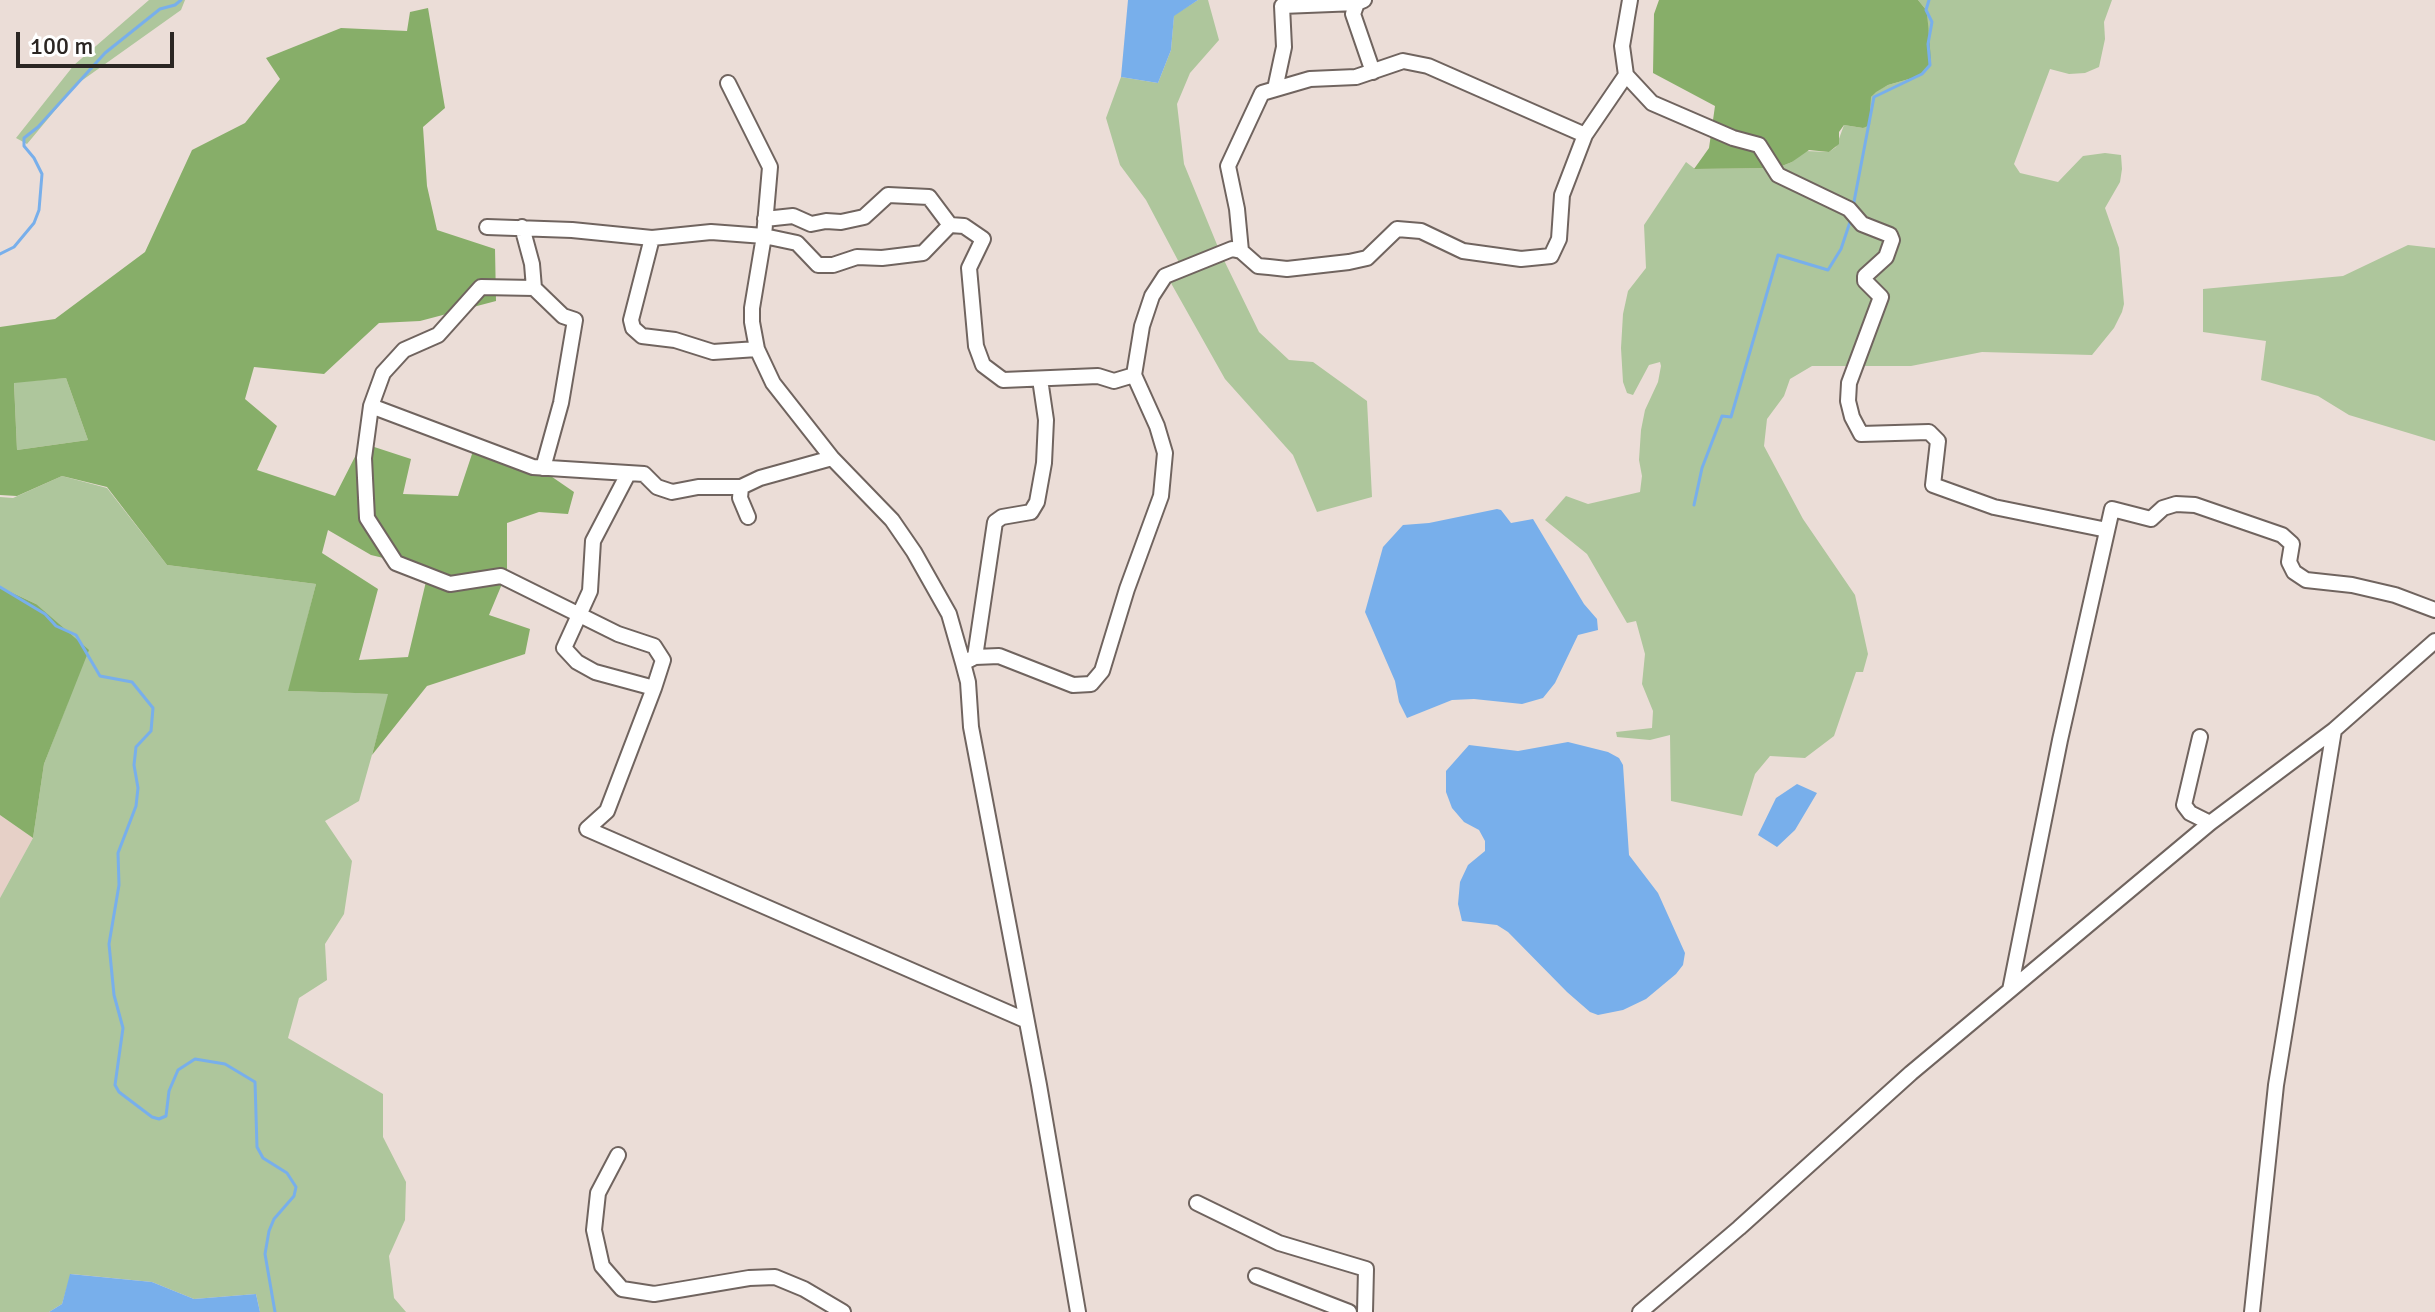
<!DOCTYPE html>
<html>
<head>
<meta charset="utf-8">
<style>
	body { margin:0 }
	#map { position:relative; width:2435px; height:1312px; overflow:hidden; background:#ebddd7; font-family:Signika,sans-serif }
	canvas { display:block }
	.scale { position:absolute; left:16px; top:32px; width:158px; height:36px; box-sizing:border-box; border:4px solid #2b2623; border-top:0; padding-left:10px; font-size:24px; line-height:28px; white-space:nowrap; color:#2b2623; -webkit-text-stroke:6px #fff; paint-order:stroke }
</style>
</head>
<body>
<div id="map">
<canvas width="2435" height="1312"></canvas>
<div class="scale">100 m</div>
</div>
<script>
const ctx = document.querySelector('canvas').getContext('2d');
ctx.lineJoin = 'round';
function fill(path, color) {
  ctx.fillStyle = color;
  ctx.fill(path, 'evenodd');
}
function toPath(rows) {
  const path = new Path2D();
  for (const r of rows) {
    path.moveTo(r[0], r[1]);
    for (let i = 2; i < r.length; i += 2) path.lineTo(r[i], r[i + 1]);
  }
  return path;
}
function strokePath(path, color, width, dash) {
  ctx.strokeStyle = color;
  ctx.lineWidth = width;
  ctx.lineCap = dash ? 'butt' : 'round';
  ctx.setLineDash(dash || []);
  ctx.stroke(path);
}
fill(toPath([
	[0,815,33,838,0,898]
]), '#e6d0c7');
fill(toPath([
	[149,0,185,0,181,10,77,84,27,144,16,138,74,65],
	[1198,0,1208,0,1219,40,1190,73,1177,104,1184,164,1220,252,1259,332,1289,360,1313,362,1367,401,1372,497,1317,512,1293,455,1225,379,1167,276,1182,268,1146,200,1120,165,1106,118,1121,77,1158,83,1171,50,1174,15],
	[1918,0,2112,0,2104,22,2105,39,2099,67,2085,73,2069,74,2050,69,2014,164,2020,173,2058,182,2083,156,2105,153,2121,155,2122,169,2120,182,2105,208,2119,248,2124,304,2122,312,2114,328,2092,355,1982,352,1911,366,1812,366,1790,379,1784,396,1767,419,1764,446,1803,519,1855,595,1868,654,1863,672,1856,672,1834,736,1805,758,1770,756,1755,774,1742,816,1671,801,1670,735,1650,740,1617,737,1616,732,1652,728,1653,711,1642,684,1645,654,1636,621,1627,623,1587,554,1545,520,1566,496,1588,504,1640,492,1642,476,1639,460,1641,430,1645,410,1658,382,1661,366,1660,362,1649,365,1633,395,1627,393,1623,382,1621,348,1623,314,1628,291,1646,268,1644,225,1686,162,1695,169,1777,168,1792,162,1805,151,1829,152,1836,147,1844,125,1863,128,1871,118,1871,97,1876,91,1888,85,1916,77,1930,62,1927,11],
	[2408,245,2435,248,2435,441,2349,415,2318,396,2261,380,2266,341,2203,332,2203,289,2343,276],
	[66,378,88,440,17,450,14,382],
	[62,476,107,488,167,565,316,584,289,691,389,694,359,801,325,821,352,861,344,914,325,944,327,980,299,998,288,1038,383,1094,383,1137,406,1182,405,1220,389,1256,394,1298,406,1312,260,1312,256,1294,194,1299,152,1282,71,1274,62,1304,49,1312,0,1312,0,898,33,838,44,764,68,702,36,604,0,587,0,497,13,498]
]), '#aec69c');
fill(toPath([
	[1659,0,1918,0,1927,11,1931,61,1925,71,1916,77,1888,85,1876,92,1871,97,1870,125,1863,128,1844,125,1839,132,1839,144,1829,152,1809,150,1792,162,1777,168,1694,169,1709,148,1715,106,1653,73,1654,14],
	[428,8,445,108,423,127,427,186,437,230,495,249,496,301,420,321,379,323,324,374,254,367,245,399,277,426,257,470,335,496,362,443,411,459,403,494,458,496,475,445,526,459,574,492,568,514,539,512,507,523,507,572,489,615,530,629,525,654,427,686,372,755,388,694,288,691,316,584,167,565,107,487,62,476,17,496,0,495,0,327,55,319,145,252,192,150,245,123,280,79,266,58,341,28,407,31,410,12],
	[66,378,88,440,17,450,14,383],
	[328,530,371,555,429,569,408,657,359,660,378,589,322,553],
	[0,587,36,604,89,650,44,764,33,838,0,815]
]), '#87ae69');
fill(toPath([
	[1128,0,1198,0,1174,16,1171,50,1158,83,1121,77],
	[1497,509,1501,510,1511,523,1533,519,1584,604,1597,619,1598,630,1578,635,1555,683,1543,698,1522,704,1474,699,1452,700,1407,718,1399,702,1395,681,1365,612,1383,547,1403,525,1429,523],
	[1568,742,1608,752,1619,758,1623,765,1629,855,1658,893,1685,953,1683,965,1676,974,1646,999,1623,1010,1598,1015,1590,1012,1567,992,1508,932,1497,925,1462,921,1458,904,1460,882,1468,865,1485,851,1485,841,1479,830,1464,822,1452,808,1446,792,1446,771,1469,745,1518,751],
	[1797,784,1817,793,1795,830,1777,847,1758,835,1776,798],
	[70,1274,152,1282,194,1299,256,1294,260,1312,49,1312,62,1304]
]), '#78afeb');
strokePath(toPath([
	[1853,207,1874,97,1922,74,1930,65,1928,44,1932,22,1926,10,1929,0],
	[0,254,14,247,34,223,39,210,42,174,34,158,24,146,24,138,38,127,105,53,160,9,175,5,181,0],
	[1694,505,1702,468,1722,416,1731,417,1778,255,1828,270,1841,249,1851,219],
	[0,587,45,614,56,626,76,635,100,676,132,682,153,708,151,731,136,747,134,765,138,788,136,806,118,853,119,885,109,944,114,995,123,1028,115,1085,119,1092,152,1117,159,1119,166,1116,169,1091,178,1070,195,1059,225,1064,255,1082,257,1147,263,1158,287,1173,296,1187,294,1196,274,1219,269,1231,265,1254,275,1312]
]), '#78afeb', 3);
const minor = toPath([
	[1364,0,1357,3,1353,14,1373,72],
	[1630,0,1622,46,1626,75,1652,103,1733,138,1759,145,1778,175,1849,209,1862,224,1890,235,1892,240,1886,257,1865,276,1865,281,1881,297,1849,383,1848,401,1852,417,1861,434,1929,432,1938,441,1933,485,1994,507,2107,530],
	[728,83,770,167,764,236,752,308,752,322,757,349,773,383,832,458,892,520,914,552,949,614,963,663,968,682,971,727,1039,1085,1078,1312],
	[1275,89,1284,47,1282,6,1357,3],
	[765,219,793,216,811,224,826,221,841,222,864,217,888,195,929,197,950,225],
	[487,227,572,230,652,238],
	[522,227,532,264,534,288],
	[1241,251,1237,209,1228,166,1262,93,1310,79,1356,77,1403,61,1428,66,1585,135],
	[757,349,713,352,675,340,642,336,633,328,631,320,652,238,711,232,764,236,797,243,818,265,833,265,857,257,882,258,923,253,950,225,964,226,983,239,969,268,976,346,983,365,1003,380,1098,376,1114,381,1134,375],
	[371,406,533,467,644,474,657,487,672,492,698,487,741,487],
	[543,468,561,403,575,320,563,316,534,288,481,287,438,335,404,350,383,373,371,406,364,458,367,518,396,563,450,584,501,576,618,634,654,646,663,660,654,688,607,811,587,829,1025,1020],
	[628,474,593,541,590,591,564,648,577,662,595,672,654,688],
	[748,517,740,498,741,487,760,478,832,458],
	[975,657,995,522,1002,517,1031,512,1037,502,1044,463,1046,420,1040,379],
	[963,663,975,657,999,656,1073,685,1091,684,1102,671,1127,589,1161,496,1165,453,1157,426,1134,375,1142,326,1152,296,1165,276,1232,249,1241,251,1258,266,1269,267,1287,269,1349,262,1367,258,1397,229,1421,231,1463,251,1521,259,1551,256,1559,239,1562,195,1585,135,1626,75],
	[2200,737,2184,805,2190,813,2210,823],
	[2010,990,2060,740,2112,509,2151,519,2163,508,2176,504,2195,505,2282,535,2292,544,2289,562,2294,572,2306,580,2352,585,2395,595,2435,610],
	[618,1155,598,1193,594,1230,602,1266,622,1289,654,1294,749,1278,775,1277,804,1289,843,1312],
	[1197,1203,1279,1243,1366,1269,1365,1312],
	[1256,1276,1349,1312],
	[1640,1312,1739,1228,1911,1073,2210,823,2334,730,2435,641],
	[2252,1312,2276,1085,2334,730]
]);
strokePath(minor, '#70645f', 18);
strokePath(minor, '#fff', 14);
</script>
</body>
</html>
